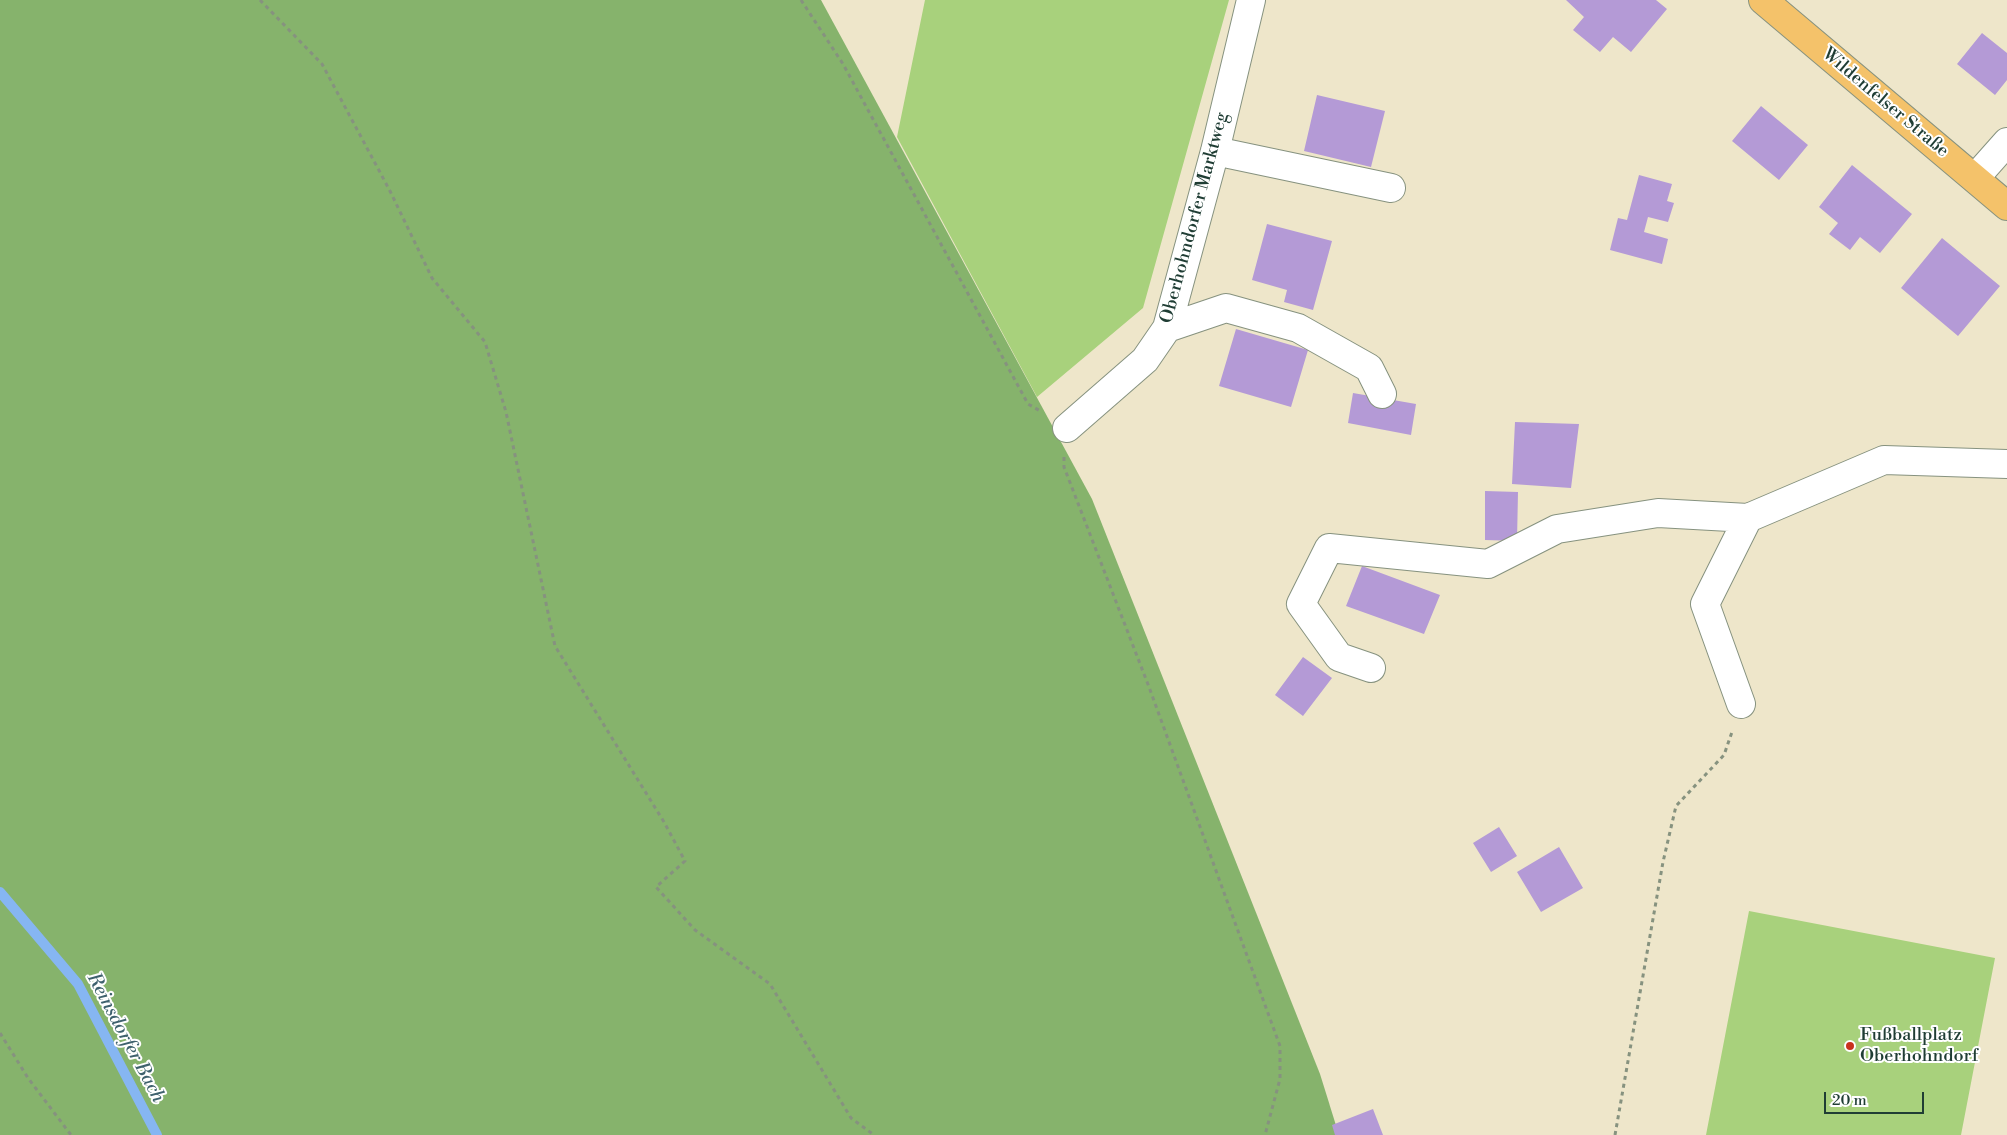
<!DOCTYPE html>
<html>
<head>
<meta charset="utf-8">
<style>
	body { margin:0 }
	#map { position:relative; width:2007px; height:1135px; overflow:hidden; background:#eee6ca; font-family:"Libre Bodoni",serif }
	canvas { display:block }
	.scale { position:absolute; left:1824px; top:1092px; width:100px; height:22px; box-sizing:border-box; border:2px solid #1f3d34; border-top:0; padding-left:6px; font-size:15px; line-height:18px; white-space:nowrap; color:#1f3d34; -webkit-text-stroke:4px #fff; paint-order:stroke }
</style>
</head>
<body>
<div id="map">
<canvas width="2007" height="1135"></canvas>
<div class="scale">20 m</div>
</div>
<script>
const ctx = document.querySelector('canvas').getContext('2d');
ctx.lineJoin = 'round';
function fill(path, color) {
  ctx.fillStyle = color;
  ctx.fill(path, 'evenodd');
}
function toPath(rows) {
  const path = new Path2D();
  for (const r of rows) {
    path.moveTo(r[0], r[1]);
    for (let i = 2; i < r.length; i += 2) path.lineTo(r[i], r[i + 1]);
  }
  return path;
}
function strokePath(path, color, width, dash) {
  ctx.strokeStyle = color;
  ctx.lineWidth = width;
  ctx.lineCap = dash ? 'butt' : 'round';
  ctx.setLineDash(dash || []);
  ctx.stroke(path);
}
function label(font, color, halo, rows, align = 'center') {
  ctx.font = font + ' "Libre Bodoni",serif';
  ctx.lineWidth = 4;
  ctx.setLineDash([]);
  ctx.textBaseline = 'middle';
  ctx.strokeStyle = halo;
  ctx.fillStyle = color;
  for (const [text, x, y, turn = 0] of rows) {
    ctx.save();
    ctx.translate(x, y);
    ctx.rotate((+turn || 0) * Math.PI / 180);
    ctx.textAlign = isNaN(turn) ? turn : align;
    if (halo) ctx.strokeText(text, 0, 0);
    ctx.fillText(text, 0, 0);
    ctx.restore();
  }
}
fill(toPath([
	[925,0,1229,0,1143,308,1037,397,897,137],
	[1749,911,1995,958,1961,1135,1706,1135]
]), '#a8d17c');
fill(toPath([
	[0,0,821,0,1092,499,1320,1074,1339,1135,0,1135]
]), '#86b36c');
strokePath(toPath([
	[0,892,78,984,157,1135]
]), '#86b6f2', 10);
fill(toPath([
	[1566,0,1656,0,1667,9,1631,52,1613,37,1600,52,1573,30,1584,17],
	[1982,33,2007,53,2007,80,1995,95,1957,64],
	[1317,95,1385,111,1371,167,1304,151],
	[1761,106,1808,145,1779,180,1732,141],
	[1852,165,1912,214,1880,253,1860,237,1850,250,1829,234,1838,223,1819,207],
	[1639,175,1672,184,1667,201,1674,203,1668,222,1648,217,1644,232,1668,239,1662,264,1610,250,1618,218,1627,220],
	[1267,224,1332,241,1313,310,1284,302,1287,290,1252,280],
	[1942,238,2000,286,1958,336,1901,288],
	[1236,329,1308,350,1291,407,1219,386],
	[1353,393,1416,404,1411,435,1348,423],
	[1515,422,1579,424,1571,488,1512,484],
	[1485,491,1518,492,1517,541,1485,540],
	[1362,566,1440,595,1424,634,1346,606],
	[1303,657,1332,678,1303,716,1275,695],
	[1499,827,1517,856,1491,872,1473,843],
	[1559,847,1583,888,1541,912,1517,872],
	[1373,1109,1383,1135,1335,1135,1332,1125]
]), '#b49ad6');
const minor = toPath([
	[1215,151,1391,188],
	[1975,178,2007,142],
	[1167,328,1226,308,1298,328,1369,368,1382,394],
	[1067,428,1145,360,1167,328,1215,151,1251,0],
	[1371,668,1339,657,1301,604,1329,548,1488,564,1557,529,1658,513,1748,518],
	[1741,704,1705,604,1748,518,1884,460,2007,464]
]);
const major = toPath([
	[1763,0,2007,206]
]);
strokePath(minor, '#86927f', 30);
strokePath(major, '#86927f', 30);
strokePath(toPath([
	[260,0,322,64,390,191,432,278,485,342,506,412,555,646,664,822,685,861,656,887,695,930,770,984,851,1118,874,1135],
	[801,0,843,64,1028,404,1042,412],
	[1064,457,1064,467,1149,687,1280,1046,1280,1079,1265,1135],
	[0,1033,28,1078,71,1135],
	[1615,1135,1663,862,1676,806,1724,755,1732,732]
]), '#86927f', 3, [4, 4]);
strokePath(minor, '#fff', 28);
strokePath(major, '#f4c26a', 28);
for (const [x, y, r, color] of [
	[1850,1046,5,"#c8321e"]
]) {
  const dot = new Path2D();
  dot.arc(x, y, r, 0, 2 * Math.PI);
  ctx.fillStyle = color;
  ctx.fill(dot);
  strokePath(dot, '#fff', 2);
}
label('18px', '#1f3d34', '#fff', [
	["Wildenfelser Straße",1885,103,40],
	["Oberhohndorfer Marktweg",1195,218,-75]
]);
label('18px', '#1f3d34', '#fff', [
	["Fußballplatz",1860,1036],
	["Oberhohndorf",1860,1057]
], 'left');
label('italic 19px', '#3e616d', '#fff', [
	["Reinsdorfer Bach",125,1038,62]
]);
</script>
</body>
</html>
